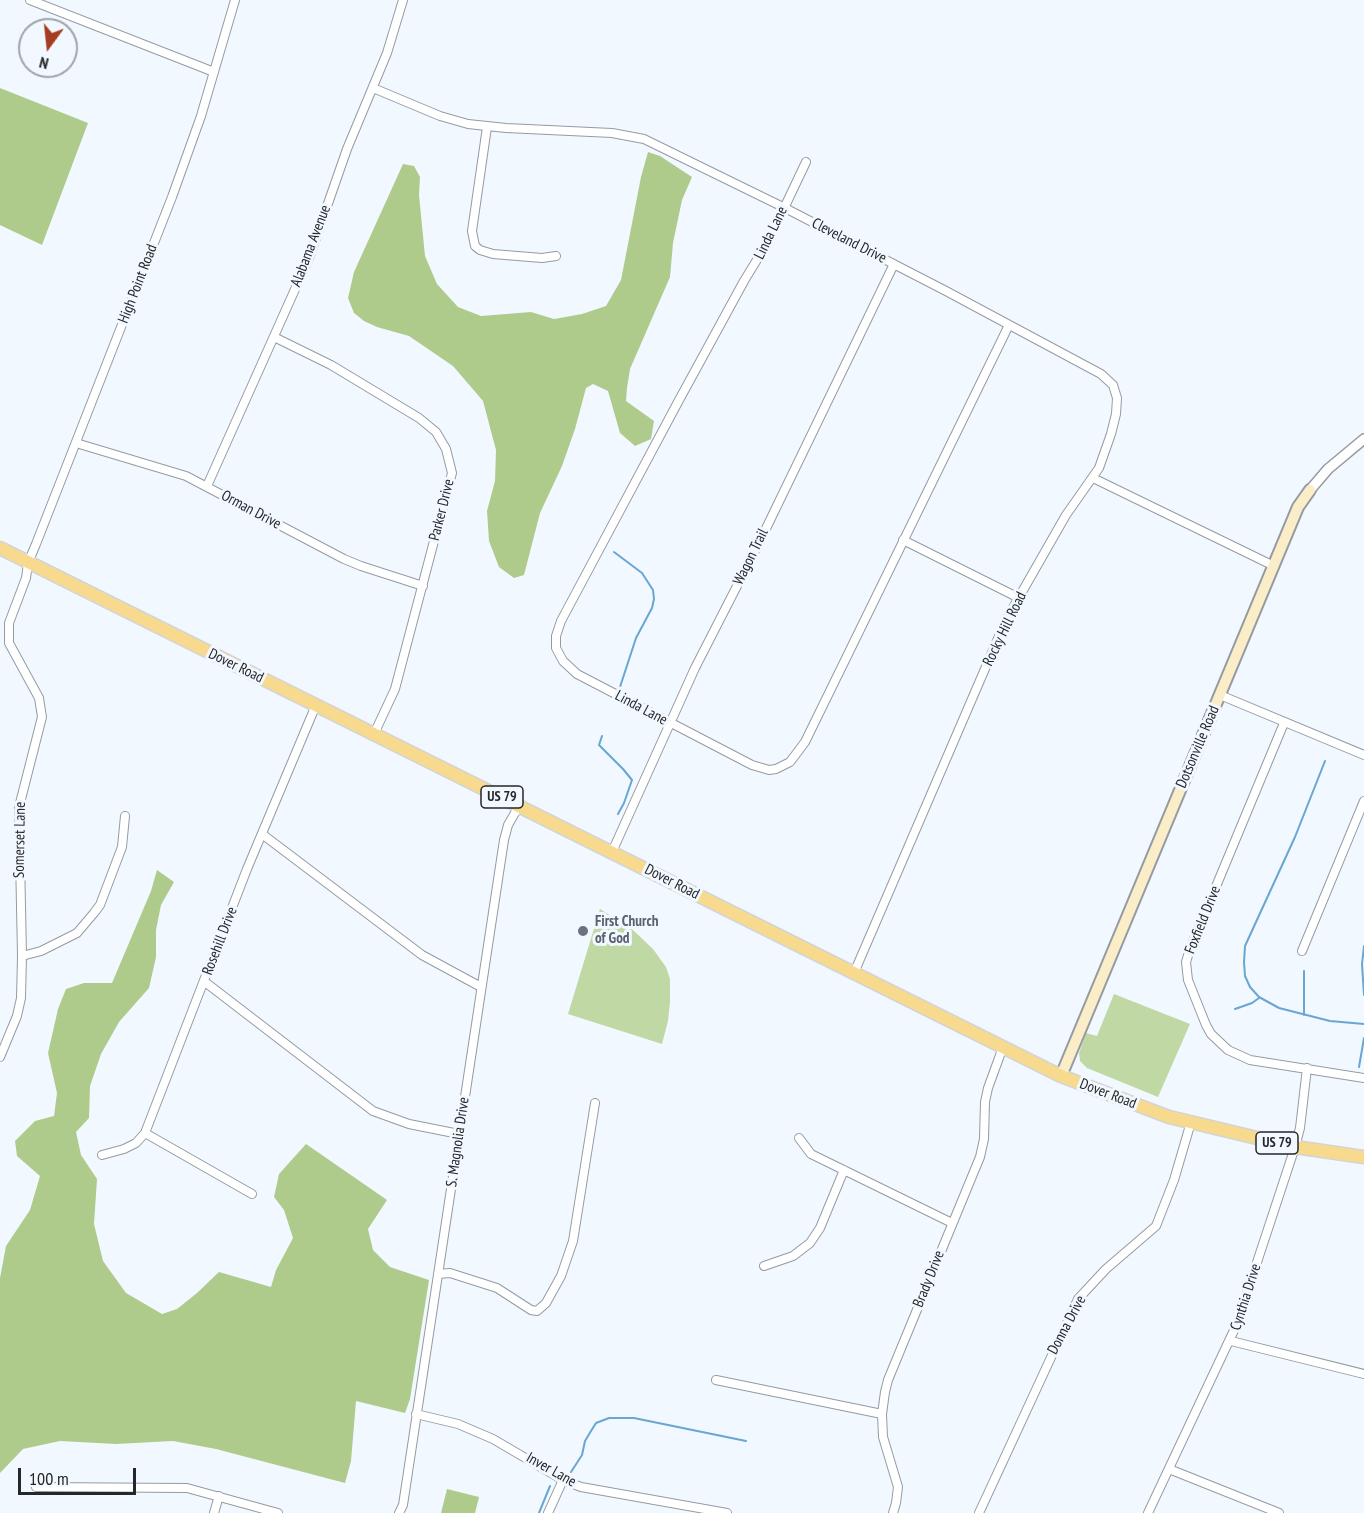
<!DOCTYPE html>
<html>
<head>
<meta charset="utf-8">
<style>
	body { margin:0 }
	#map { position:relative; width:1364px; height:1513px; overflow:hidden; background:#f2f8ff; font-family:"PT Sans Narrow",sans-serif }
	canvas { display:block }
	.north { position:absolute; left:18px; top:18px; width:60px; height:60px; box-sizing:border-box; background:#f2f8ff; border:2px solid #a0a4a9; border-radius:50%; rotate:195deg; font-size:16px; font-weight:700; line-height:24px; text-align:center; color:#252729 }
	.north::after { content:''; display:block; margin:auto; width:21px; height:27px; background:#a63d22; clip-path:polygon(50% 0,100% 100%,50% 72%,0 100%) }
	.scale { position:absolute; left:18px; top:1468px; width:118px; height:27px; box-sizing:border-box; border:3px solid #252729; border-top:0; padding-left:8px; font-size:18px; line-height:21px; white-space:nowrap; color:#252729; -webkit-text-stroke:4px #f2f8ff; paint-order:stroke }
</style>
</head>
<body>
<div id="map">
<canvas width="1364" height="1513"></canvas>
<div class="north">N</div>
<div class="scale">100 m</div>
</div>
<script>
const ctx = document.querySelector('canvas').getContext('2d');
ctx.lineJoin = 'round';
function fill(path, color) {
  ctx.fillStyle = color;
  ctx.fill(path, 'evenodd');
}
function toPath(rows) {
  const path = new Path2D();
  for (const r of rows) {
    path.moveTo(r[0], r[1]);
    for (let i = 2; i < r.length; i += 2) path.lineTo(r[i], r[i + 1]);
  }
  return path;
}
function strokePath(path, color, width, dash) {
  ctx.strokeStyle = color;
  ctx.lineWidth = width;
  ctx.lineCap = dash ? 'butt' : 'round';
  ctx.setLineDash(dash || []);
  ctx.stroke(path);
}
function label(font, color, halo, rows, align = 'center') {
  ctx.font = font + ' "PT Sans Narrow",sans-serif';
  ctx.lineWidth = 6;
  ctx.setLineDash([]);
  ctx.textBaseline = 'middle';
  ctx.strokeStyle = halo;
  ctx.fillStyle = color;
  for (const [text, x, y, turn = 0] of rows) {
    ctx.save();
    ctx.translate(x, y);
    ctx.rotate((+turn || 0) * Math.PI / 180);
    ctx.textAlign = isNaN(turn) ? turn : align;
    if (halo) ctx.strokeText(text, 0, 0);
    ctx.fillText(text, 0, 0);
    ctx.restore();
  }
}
fill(toPath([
	[600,909,633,930,653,949,666,967,670,979,670,1002,668,1021,662,1044,568,1014],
	[1114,994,1190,1024,1158,1097,1087,1068,1080,1061,1079,1053,1086,1033,1097,1036]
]), '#c0d9a4');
fill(toPath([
	[0,88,88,123,42,245,0,225],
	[648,152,660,156,692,177,682,200,673,243,670,277,630,369,627,388,626,401,654,421,651,439,635,446,620,433,608,391,593,384,586,388,575,429,562,466,540,513,524,575,514,578,499,567,489,541,487,511,495,481,496,450,483,401,453,366,409,336,377,327,364,321,354,313,348,298,354,272,403,164,414,166,420,177,419,195,425,256,437,284,458,307,481,316,531,312,554,319,582,314,606,306,621,280,641,177],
	[157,870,174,882,161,905,156,930,156,957,149,988,119,1022,101,1054,90,1086,89,1118,76,1132,81,1155,97,1179,94,1224,103,1261,126,1293,162,1314,177,1309,197,1293,219,1272,271,1287,276,1270,293,1238,284,1210,274,1197,279,1174,306,1144,387,1200,368,1229,373,1250,390,1267,429,1280,410,1399,405,1413,356,1401,351,1461,345,1483,216,1449,173,1441,116,1444,60,1441,23,1449,0,1473,0,1278,6,1246,30,1210,40,1176,17,1156,15,1141,35,1121,54,1116,57,1093,48,1053,58,1009,66,989,84,983,112,983,151,891],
	[447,1489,479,1497,475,1513,441,1513]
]), '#aecb8c');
strokePath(toPath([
	[614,552,642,573,653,590,654,599,652,608,636,638,620,687],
	[602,736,599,745,623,769,632,780,624,803,618,814],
	[1325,761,1295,837,1245,946,1244,962,1245,976,1250,987,1259,997,1279,1008,1330,1021,1364,1024],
	[1364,946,1362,964,1364,995],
	[1235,1009,1252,1003,1259,998],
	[1304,1015,1304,971],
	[1359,1067,1364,1038],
	[571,1472,582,1455,585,1441,591,1431,596,1423,609,1418,634,1418,746,1441],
	[539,1513,550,1486]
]), '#69a6d1', 2);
const minor = toPath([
	[30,0,214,72],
	[373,88,440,116,468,124,506,128,612,133,644,139,783,207,946,291,1101,374,1113,385,1117,398,1116,414,1111,434,1099,468,1066,515,1006,620,854,973],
	[487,127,472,231,475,246,480,250,493,254,542,258,556,256],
	[806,162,769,240,744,281,678,402,561,621,556,636,556,648,563,661,577,674,752,765,769,770,776,769,790,762,805,742,1009,325],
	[274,337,331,365,419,418,436,432,446,449,452,473,448,488,395,689,374,734],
	[76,443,186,476,344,559,361,566,423,586],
	[1093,478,1274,566],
	[207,486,309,258,347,149,387,53,403,0],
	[903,540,1019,598],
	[1220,695,1364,755],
	[1284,723,1190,949,1186,962,1188,980,1206,1025,1211,1034,1228,1050,1250,1060,1364,1078],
	[262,834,422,955,481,987],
	[612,852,695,668,759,543,894,264],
	[1302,951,1364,801],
	[22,956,41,951,77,933,94,913,100,905,122,847,125,816],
	[205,982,373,1111,409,1124,459,1134],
	[0,1057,17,1016,21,998,22,956,19,807,42,717,39,698,9,643,9,623,26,578,28,563,36,544,172,197,201,116,235,0],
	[145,1133,252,1194],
	[799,1138,811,1154,952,1223],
	[102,1155,124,1149,136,1143,145,1133,247,869,316,705],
	[764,1266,793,1256,810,1243,820,1228,844,1170],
	[438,1274,450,1273,497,1288,531,1310,537,1311,546,1303,561,1276,573,1241,595,1103],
	[1231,1341,1364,1374],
	[716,1380,882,1414],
	[416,1414,458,1424,493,1439,563,1480,581,1487,727,1513],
	[1169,1469,1279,1513],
	[36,1487,187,1488,278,1513],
	[214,1513,219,1496],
	[399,1513,403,1505,504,840,508,825,519,806],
	[548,1513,563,1480],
	[893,1513,896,1503,898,1487,883,1437,882,1414,885,1392,888,1380,980,1157,984,1139,985,1102,988,1088,1003,1047],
	[979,1513,1078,1299,1106,1269,1156,1226,1174,1180,1191,1122],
	[1148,1513,1236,1326,1295,1147,1300,1128,1307,1068]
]);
const tertiary = toPath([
	[1310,490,1328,469,1364,439]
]);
const secondary = toPath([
	[1061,1076,1298,507,1310,490]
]);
const primary = toPath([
	[0,548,1061,1076,1169,1117,1295,1147,1364,1157]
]);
strokePath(minor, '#959ba1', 10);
strokePath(tertiary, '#959ba1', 12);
strokePath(secondary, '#959ba1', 14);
strokePath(primary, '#d3d4d4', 15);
strokePath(minor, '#fff', 8);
strokePath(tertiary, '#fff', 9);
strokePath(secondary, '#fbedc7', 10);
strokePath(primary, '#f8da8f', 12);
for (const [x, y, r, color] of [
	[583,931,6,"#6b7280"]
]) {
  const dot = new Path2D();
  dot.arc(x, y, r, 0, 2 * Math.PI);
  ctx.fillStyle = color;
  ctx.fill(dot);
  strokePath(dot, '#f2f8ff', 2);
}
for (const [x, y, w] of [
	[502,797,42],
	[1277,1143,42]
]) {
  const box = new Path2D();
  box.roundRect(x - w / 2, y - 11, w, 22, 4.5);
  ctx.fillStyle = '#f2f8ff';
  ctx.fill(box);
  strokePath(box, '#252729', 1.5);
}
label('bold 14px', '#252729', null, [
	["US 79",502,797],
	["US 79",1277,1143]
]);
label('15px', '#252729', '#f2f8ff', [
	["Linda Lane",771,233,-64],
	["Cleveland Drive",849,241,27],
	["Alabama Avenue",311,246,-69],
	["High Point Road",138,284,-69],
	["Orman Drive",251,510,28],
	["Parker Drive",442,510,-76],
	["Wagon Trail",751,557,-64],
	["Rocky Hill Road",1005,629,-64],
	["Dover Road",236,666,26],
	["Linda Lane",641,708,28],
	["Dotsonville Road",1198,747,-67],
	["Somerset Lane",20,840,-89],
	["Dover Road",672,882,27],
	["Foxfield Drive",1203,920,-68],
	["Rosehill Drive",220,941,-69],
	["Dover Road",1108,1094,21],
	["S. Magnolia Drive",458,1142,-82],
	["Brady Drive",929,1279,-68],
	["Cynthia Drive",1246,1297,-72],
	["Donna Drive",1067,1325,-62],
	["Inver Lane",551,1470,29]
]);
label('bold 15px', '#5b616d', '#f2f8ff', [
	["First Church",595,922],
	["of God",595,939]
], 'left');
</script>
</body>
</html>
